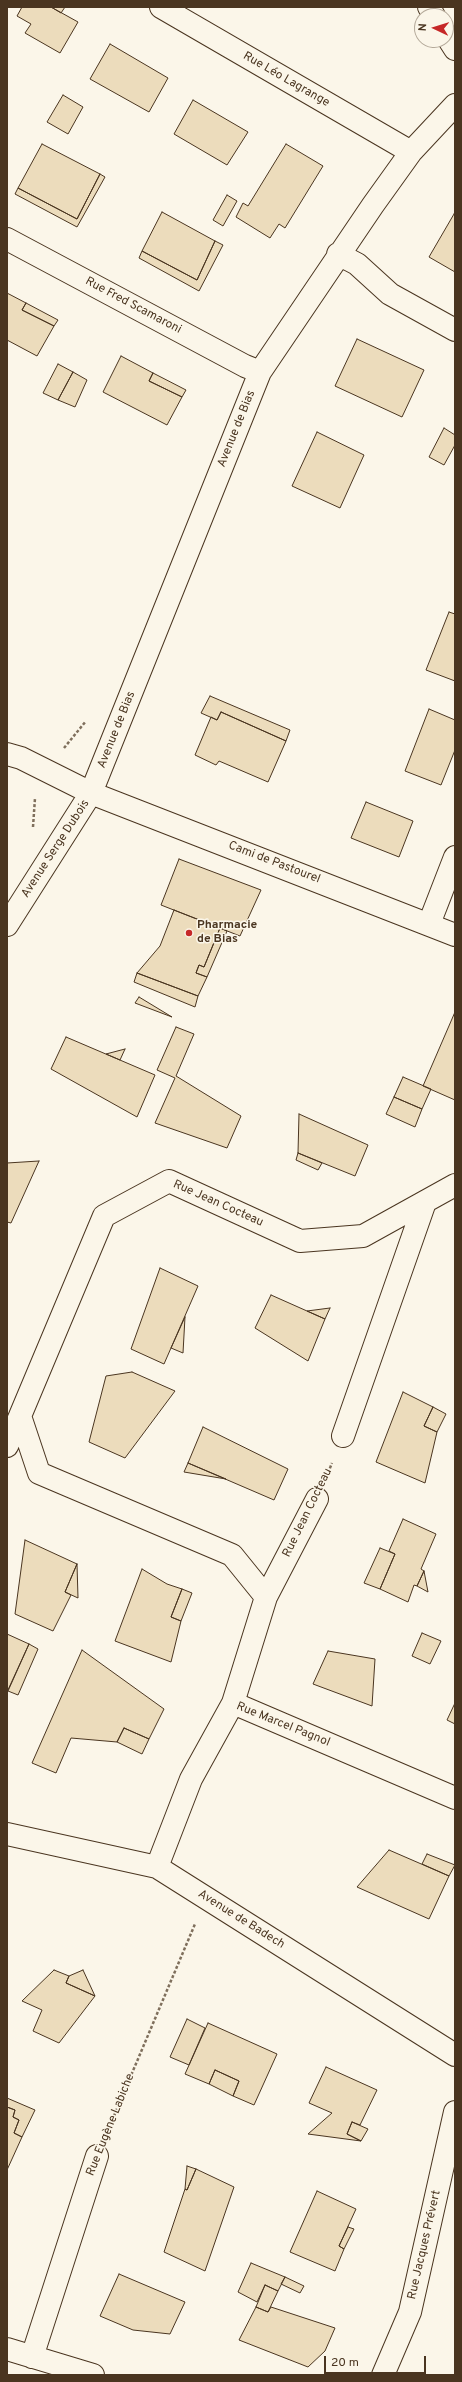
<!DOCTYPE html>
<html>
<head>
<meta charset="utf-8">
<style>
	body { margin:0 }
	#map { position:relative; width:462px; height:2382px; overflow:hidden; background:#fbf6e9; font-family:Overpass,sans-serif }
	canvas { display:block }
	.frame { position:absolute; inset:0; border:8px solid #4a3520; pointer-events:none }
	.north { position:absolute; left:414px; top:8px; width:40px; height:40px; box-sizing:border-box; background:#fbf6e9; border:1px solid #b4a999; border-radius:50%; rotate:274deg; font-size:11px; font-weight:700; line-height:16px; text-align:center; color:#4a3520 }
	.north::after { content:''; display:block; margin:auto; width:14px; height:18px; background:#c62828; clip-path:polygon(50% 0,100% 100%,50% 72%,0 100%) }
	.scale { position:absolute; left:324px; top:2356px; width:102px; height:18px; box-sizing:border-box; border:2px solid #4a3520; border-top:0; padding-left:5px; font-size:12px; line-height:14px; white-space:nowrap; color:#4a3520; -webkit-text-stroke:3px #fbf6e9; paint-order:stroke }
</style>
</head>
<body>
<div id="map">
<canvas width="462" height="2382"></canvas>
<div class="frame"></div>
<div class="north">N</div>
<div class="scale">20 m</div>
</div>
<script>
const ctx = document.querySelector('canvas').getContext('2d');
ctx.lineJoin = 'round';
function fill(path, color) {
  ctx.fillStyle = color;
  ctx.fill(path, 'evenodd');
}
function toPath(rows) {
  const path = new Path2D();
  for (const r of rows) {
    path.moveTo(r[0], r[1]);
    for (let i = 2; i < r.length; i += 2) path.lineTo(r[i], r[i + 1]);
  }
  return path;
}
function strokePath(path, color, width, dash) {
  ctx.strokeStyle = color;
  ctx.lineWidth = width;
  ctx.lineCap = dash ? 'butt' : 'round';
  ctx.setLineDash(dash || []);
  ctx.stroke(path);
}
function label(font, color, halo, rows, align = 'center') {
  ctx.font = font + ' Overpass,sans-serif';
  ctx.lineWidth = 3;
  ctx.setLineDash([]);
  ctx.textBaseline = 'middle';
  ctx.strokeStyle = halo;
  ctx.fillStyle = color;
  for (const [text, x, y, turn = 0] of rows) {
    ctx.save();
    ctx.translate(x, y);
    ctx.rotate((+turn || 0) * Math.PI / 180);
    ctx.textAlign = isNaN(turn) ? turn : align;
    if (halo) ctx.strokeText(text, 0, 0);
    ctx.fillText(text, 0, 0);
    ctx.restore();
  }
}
const building = toPath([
	[22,7,51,7,78,22,60,53,25,33,31,24,17,16,22,7],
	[51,7,65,7,61,13,51,7],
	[110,44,168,78,149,112,90,79,110,44],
	[63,95,83,107,68,134,47,122,63,95],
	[193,100,248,132,227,165,174,134,193,100],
	[42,144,100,174,77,219,18,188,42,144],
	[286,144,323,166,285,228,279,224,270,238,236,217,243,203,248,206,286,144],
	[100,174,105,177,77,227,15,194,18,188,77,219,100,174],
	[227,195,237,201,223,226,213,220,227,195],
	[162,212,215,241,197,280,142,251,162,212],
	[454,214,455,215,455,272,429,257,454,214],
	[215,241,223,245,199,291,139,258,142,251,197,280,215,241],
	[7,293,26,303,22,310,54,326,37,356,7,340,7,293],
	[26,303,58,320,54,326,22,310,26,303],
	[357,339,424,370,402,417,335,386,357,339],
	[121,356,153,373,149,381,182,397,167,425,103,392,121,356],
	[58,364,73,372,58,400,43,393,58,364],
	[73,372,87,380,75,407,58,400,73,372],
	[153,373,186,390,182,397,149,381,153,373],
	[444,428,455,435,455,445,444,465,429,457,444,428],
	[317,432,364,455,340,508,292,486,317,432],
	[449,612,455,614,455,681,426,670,449,612],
	[210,696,290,730,286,741,221,712,217,720,201,713,210,696],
	[429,709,455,720,455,750,441,785,405,771,429,709],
	[221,712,286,741,268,782,219,761,216,765,195,755,211,717,217,720,221,712],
	[366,802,413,821,399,857,351,838,366,802],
	[179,859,261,890,240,936,161,905,179,859],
	[174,910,220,928,204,967,199,965,196,973,207,977,198,996,137,973,160,946,174,910],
	[220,928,227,931,207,977,196,973,199,965,204,967,220,928],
	[137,973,198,996,195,1007,134,982,137,973],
	[139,997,172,1017,135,1003,139,997],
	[455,1012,455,1100,423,1086,455,1012],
	[176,1027,194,1034,176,1076,241,1116,227,1148,155,1123,175,1078,157,1070,176,1027],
	[66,1037,155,1075,137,1117,51,1069,66,1037],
	[125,1049,120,1060,106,1054,125,1049],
	[403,1077,431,1089,422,1109,394,1097,403,1077],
	[394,1097,422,1109,415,1127,386,1114,394,1097],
	[299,1114,368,1145,355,1176,298,1153,299,1114],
	[298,1153,322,1163,318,1170,296,1160,298,1153],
	[39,1161,11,1223,7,1222,7,1163,39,1161],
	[160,1268,198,1286,164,1364,131,1349,160,1268],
	[271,1295,325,1319,308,1361,255,1328,271,1295],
	[330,1308,325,1319,307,1311,330,1308],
	[185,1317,183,1353,171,1348,185,1317],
	[132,1372,175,1391,125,1458,89,1442,106,1376,132,1372],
	[403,1392,433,1407,424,1426,437,1432,425,1483,376,1462,403,1392],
	[433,1407,446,1414,437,1432,424,1426,433,1407],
	[203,1427,288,1469,274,1500,188,1463,203,1427],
	[188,1463,226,1479,184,1472,188,1463],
	[403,1519,436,1534,421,1569,424,1571,417,1586,414,1585,408,1602,380,1589,395,1554,389,1551,403,1519],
	[25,1540,77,1564,65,1592,71,1595,53,1631,15,1614,25,1540],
	[380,1548,395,1554,380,1589,364,1583,380,1548],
	[77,1564,78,1598,65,1592,77,1564],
	[142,1569,167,1584,182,1589,171,1617,181,1621,171,1662,115,1641,142,1569],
	[424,1571,428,1592,417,1586,424,1571],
	[182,1589,192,1593,181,1621,171,1617,182,1589],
	[422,1633,441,1641,430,1664,412,1656,422,1633],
	[7,1634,29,1644,7,1692,7,1634],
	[29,1644,38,1649,18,1695,8,1691,29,1644],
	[82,1650,164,1709,149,1739,124,1728,117,1742,71,1738,56,1773,32,1763,82,1650],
	[328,1651,375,1659,372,1706,313,1684,328,1651],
	[455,1703,455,1724,447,1720,455,1703],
	[124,1728,149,1739,142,1754,117,1742,124,1728],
	[389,1850,449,1876,429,1919,357,1887,389,1850],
	[427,1854,455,1865,449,1876,422,1864,427,1854],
	[54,1970,69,1976,66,1983,95,1996,59,2043,33,2031,42,2010,22,2001,54,1970],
	[83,1970,95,1996,66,1983,69,1976,83,1970],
	[187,2019,205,2028,189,2065,170,2057,187,2019],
	[208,2023,277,2054,254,2105,233,2096,239,2081,215,2070,209,2084,185,2074,208,2023],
	[326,2067,377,2090,360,2125,352,2122,347,2134,361,2141,308,2134,332,2113,309,2103,326,2067],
	[215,2070,239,2081,233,2096,209,2084,215,2070],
	[7,2098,35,2110,22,2137,14,2133,19,2120,13,2117,15,2110,7,2107,7,2098],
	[7,2107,15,2110,13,2117,19,2120,14,2133,22,2137,7,2170,7,2107],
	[352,2122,368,2129,361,2141,347,2134,352,2122],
	[187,2166,196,2169,187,2190,185,2189,187,2166],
	[196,2169,234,2187,205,2271,164,2252,185,2189,187,2190,196,2169],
	[317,2191,356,2209,339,2246,344,2249,335,2271,290,2252,317,2191],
	[348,2227,354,2229,344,2249,339,2246,348,2227],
	[251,2263,285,2277,278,2291,265,2285,257,2302,238,2292,251,2263],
	[119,2274,185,2302,170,2334,133,2330,100,2316,119,2274],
	[285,2277,304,2286,300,2293,281,2284,285,2277],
	[265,2285,278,2291,268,2312,256,2307,265,2285],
	[256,2307,268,2312,271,2307,335,2328,325,2351,308,2367,239,2340,256,2307]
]);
fill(building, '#ecdcbc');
strokePath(building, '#4a3520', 1);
const minor = toPath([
	[161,7,411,152],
	[429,7,434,16],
	[446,35,455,49],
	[7,239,245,366,260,372],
	[338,254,357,264,390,294,455,330],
	[7,754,21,758,91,793,455,935],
	[429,924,455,857],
	[7,925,91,793,260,372,373,205,411,152,455,105],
	[343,1436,425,1202],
	[7,1446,20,1416],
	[266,1597,317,1499],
	[233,1703,266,1597,232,1555,39,1473,20,1416,104,1216,169,1181,300,1241,363,1236,455,1185],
	[7,1834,157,1867,455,2055],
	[157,1867,191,1779,233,1703,455,1798],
	[7,2349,93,2375],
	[32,2357,97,2156],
	[383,2375,410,2312,455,2112]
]);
strokePath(minor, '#4a3520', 24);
strokePath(toPath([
	[64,748,86,721],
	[33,827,35,798],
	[328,1473,332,1463],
	[108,2130,195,1924]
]), '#7f6f5c', 2.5, [3, 2]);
strokePath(minor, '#fbf6e9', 22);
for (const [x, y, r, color] of [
	[189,933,4,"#c62828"]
]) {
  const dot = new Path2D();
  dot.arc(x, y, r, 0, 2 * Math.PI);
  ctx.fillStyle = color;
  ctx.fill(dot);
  strokePath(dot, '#fbf6e9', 1.5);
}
label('12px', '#4a3520', '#fbf6e9', [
	["Rue Léo Lagrange",286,80,30],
	["Rue Fred Scamaroni",133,306,28],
	["Avenue de Bias",237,429,-68],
	["Avenue de Bias",117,730,-68],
	["Avenue Serge Dubois",56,849,-57],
	["Cami de Pastourel",274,863,21],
	["Rue Jean Cocteau",218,1204,24],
	["Rue Jean Cocteau",308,1513,-64],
	["Rue Marcel Pagnol",283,1725,22],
	["Avenue de Badech",241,1920,32],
	["Rue Eugène Labiche",111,2125,-68],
	["Rue Jacques Prévert",425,2245,-77]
]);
label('bold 12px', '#4a3520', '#fbf6e9', [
	["Pharmacie",197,926],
	["de Bias",197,940]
], 'left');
</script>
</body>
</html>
